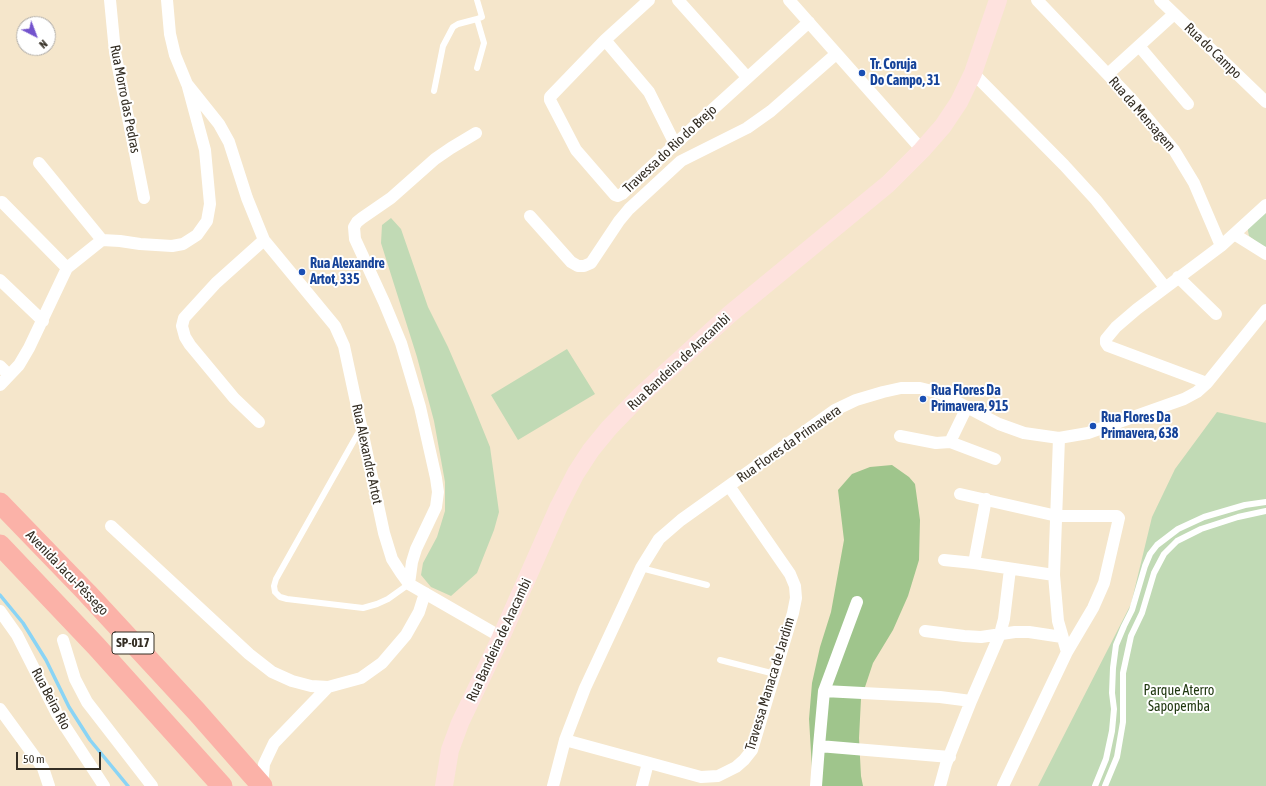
<!DOCTYPE html>
<html>
<head>
<meta charset="utf-8">
<style>
	body { margin:0 }
	#map { position:relative; width:1266px; height:786px; overflow:hidden; background:#f5e6cb; font-family:"Asap Condensed",sans-serif }
	canvas { display:block }
	.north { position:absolute; left:16px; top:16px; width:40px; height:40px; box-sizing:border-box; background:#fff; border:1px solid #aeaba7; border-radius:50%; rotate:138deg; font-size:11px; font-weight:700; line-height:16px; text-align:center; color:#342e24 }
	.north::after { content:''; display:block; margin:auto; width:14px; height:18px; background:#7353cd; clip-path:polygon(50% 0,100% 100%,50% 72%,0 100%) }
	.scale { position:absolute; left:16px; top:752px; width:85px; height:18px; box-sizing:border-box; border:2px solid #342e24; border-top:0; padding-left:5px; font-size:12px; line-height:14px; white-space:nowrap; color:#342e24; -webkit-text-stroke:3px #fff; paint-order:stroke }
</style>
</head>
<body>
<div id="map">
<canvas width="1266" height="786"></canvas>
<div class="north">N</div>
<div class="scale">50 m</div>
</div>
<script>
const ctx = document.querySelector('canvas').getContext('2d');
ctx.lineJoin = 'round';
function fill(path, color) {
  ctx.fillStyle = color;
  ctx.fill(path, 'evenodd');
}
function toPath(rows) {
  const path = new Path2D();
  for (const r of rows) {
    path.moveTo(r[0], r[1]);
    for (let i = 2; i < r.length; i += 2) path.lineTo(r[i], r[i + 1]);
  }
  return path;
}
function strokePath(path, color, width, dash) {
  ctx.strokeStyle = color;
  ctx.lineWidth = width;
  ctx.lineCap = dash ? 'butt' : 'round';
  ctx.setLineDash(dash || []);
  ctx.stroke(path);
}
function label(font, color, halo, rows, align = 'center') {
  ctx.font = font + ' "Asap Condensed",sans-serif';
  ctx.lineWidth = 4;
  ctx.setLineDash([]);
  ctx.textBaseline = 'middle';
  ctx.strokeStyle = halo;
  ctx.fillStyle = color;
  for (const [text, x, y, turn = 0] of rows) {
    ctx.save();
    ctx.translate(x, y);
    ctx.rotate((+turn || 0) * Math.PI / 180);
    ctx.textAlign = isNaN(turn) ? turn : align;
    if (halo) ctx.strokeText(text, 0, 0);
    ctx.fillText(text, 0, 0);
    ctx.restore();
  }
}
fill(toPath([
	[1266,210,1266,249,1249,236,1248,231,1248,228],
	[391,218,401,229,428,307,448,347,473,405,490,447,499,512,494,530,477,573,451,596,431,587,421,575,423,563,437,537,445,511,445,482,434,421,417,357,381,243,382,225],
	[567,349,595,394,518,440,491,395],
	[1217,412,1266,423,1266,786,1038,786,1131,604,1152,517,1175,469]
]), '#c1dab5');
fill(toPath([
	[892,465,909,477,915,484,920,520,919,560,908,596,893,630,873,663,861,699,859,738,861,776,863,786,813,786,809,719,812,683,820,647,831,612,844,540,838,490,852,474,870,467]
]), '#9fc58c');
strokePath(toPath([
	[0,595,23,623,46,660,69,707,90,740,128,786]
]), '#8ad4f5', 3.5);
strokePath(toPath([
	[477,68,484,43,477,19],
	[434,91,443,46,453,27,458,24,477,19,482,17,477,0],
	[361,428,276,579,274,586,275,592,280,597,287,599,363,608,377,604,388,599,409,584],
	[641,568,707,585],
	[720,660,775,674],
	[1095,786,1106,759,1112,731,1114,709,1112,693,1113,668,1116,645,1124,626,1132,610,1145,566,1150,554,1157,545,1178,529,1204,517,1245,505,1266,502],
	[1105,786,1117,757,1123,722,1123,673,1131,636,1142,613,1154,573,1164,554,1177,541,1201,529,1238,517,1266,511]
]), '#fff', 6);
strokePath(toPath([
	[110,0,115,52,144,198],
	[167,0,170,34,175,55,187,84,219,124,229,142,247,198,264,240,335,326,344,346,384,533,392,559,401,573,409,584,501,637],
	[649,0,605,40,550,97,550,100,576,150,615,195,618,196,622,194,701,120,809,22],
	[678,0,747,77],
	[789,0,922,150],
	[1037,0,1134,102,1174,150,1194,183,1221,246],
	[1160,0,1266,102],
	[605,40,649,92,675,144],
	[1139,46,1188,104],
	[973,73,1064,165,1096,200,1165,287],
	[1108,74,1174,14],
	[39,163,102,240],
	[2,202,67,268],
	[530,216,571,262,578,266,584,266,591,263,619,221,629,209,681,161,747,128,771,111,836,54],
	[1234,234,1266,254],
	[1178,277,1216,314],
	[0,280,43,321],
	[0,366,9,375],
	[1207,383,1108,346,1106,343,1106,339,1116,327,1137,309,1221,246,1266,205],
	[0,385,19,365,29,348,67,268,102,240,120,241,140,244,172,246,183,244,197,235,207,221,210,204,205,150,188,87],
	[967,407,950,442,995,459],
	[259,422,234,398,190,345,185,337,182,326,184,318,216,283,264,240],
	[900,436,936,443,950,442],
	[1059,438,1054,575,1058,621,1067,652],
	[960,494,1057,516,1117,516,1119,518,1104,583,1093,608,1067,652,1003,786],
	[111,526,249,654,272,672,292,681,311,686,328,687,361,678,382,663,406,635,419,612,425,593],
	[944,560,974,563,1054,575],
	[974,563,986,499],
	[409,584,412,562,416,549,436,507,438,492,436,478,420,407,401,343,384,302,355,239,354,227,357,222,362,218,391,198,435,159,451,148,476,133],
	[857,602,824,691,819,746,950,757],
	[0,611,17,635,57,714,104,786],
	[925,631,964,636,981,637,1015,632,1029,632,1062,637],
	[63,640,75,679,87,702,152,786],
	[824,691,940,697,971,701],
	[0,709,43,768,49,786],
	[565,740,701,777,718,776,736,767,744,760,752,750,793,613,796,598,795,586,790,574,729,486],
	[262,786,264,764,274,743,328,687],
	[553,786,565,740,585,688,641,568,659,539,681,520,835,410,856,400,883,392,901,388,920,388,940,393,999,424,1024,433,1059,438,1088,433,1184,399,1197,392,1207,383,1266,310],
	[642,786,648,763],
	[816,786,819,746],
	[940,786,946,764,971,701,1000,634,1004,619,1010,569]
]), '#fff', 12);
strokePath(toPath([
	[444,786,450,750,460,723,501,637,559,506,576,473,591,450,609,428,640,396,730,314,888,184,922,150,943,126,959,102,973,73,998,0]
]), '#fee2de', 18);
strokePath(toPath([
	[0,503,87,593,197,712,262,786],
	[0,545,96,646,222,786]
]), '#fbb2a8', 21);
for (const [x, y, r, color] of [
	[862,73,4,"#1a4fb4"],
	[302,272,4,"#1a4fb4"],
	[923,399,4,"#1a4fb4"],
	[1093,426,4,"#1a4fb4"]
]) {
  const dot = new Path2D();
  dot.arc(x, y, r, 0, 2 * Math.PI);
  ctx.fillStyle = color;
  ctx.fill(dot);
  strokePath(dot, '#fff', 1.5);
}
for (const [x, y, w] of [
	[133,643,42]
]) {
  const box = new Path2D();
  box.roundRect(x - w / 2, y - 11, w, 22, 3);
  ctx.fillStyle = '#fff';
  ctx.fill(box);
  strokePath(box, '#342e24', 1);
}
label('bold 13px', '#342e24', null, [
	["SP-017",133,643]
]);
label('14px', '#342e24', '#fff', [
	["Rua do Campo",1213,51,44],
	["Rua Morro das Pedras",125,99,79],
	["Rua da Mensagem",1142,114,49],
	["Travessa do Rio do Brejo",670,149,-43],
	["Rua Bandeira de Aracambi",679,362,-43],
	["Rua Flores da Primavera",789,444,-35],
	["Rua Alexandre Artot",367,454,78],
	["Avenida Jacu-Pêssego",67,573,46],
	["Rua Bandeira de Aracambi",499,640,-65],
	["Travessa Manaca de Jardim",770,684,-73],
	["Rua Beira Rio",51,699,62]
]);
label('bold 14px', '#164399', '#fff', [
	["Tr. Coruja",870,65],
	["Do Campo, 31",870,81],
	["Rua Alexandre",310,264],
	["Artot, 335",310,280],
	["Rua Flores Da",931,391],
	["Primavera, 915",931,407],
	["Rua Flores Da",1101,418],
	["Primavera, 638",1101,434]
], 'left');
label('14px', '#1e360e', '#fff', [
	["Parque Aterro",1179,691],
	["Sapopemba",1179,707]
]);
</script>
</body>
</html>
